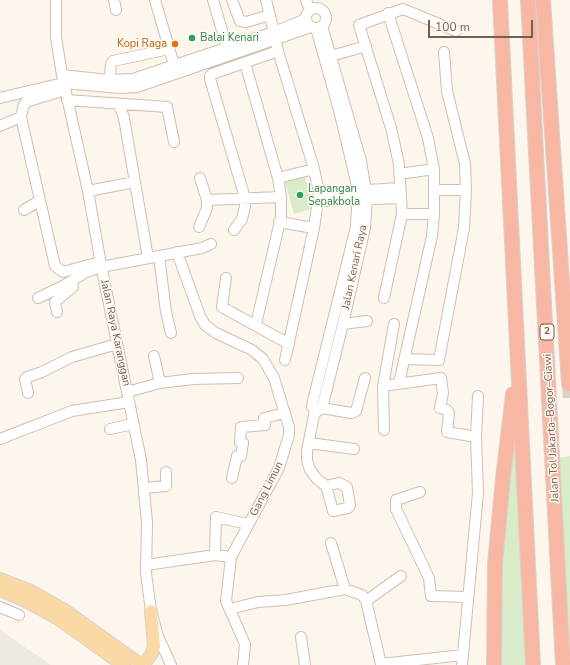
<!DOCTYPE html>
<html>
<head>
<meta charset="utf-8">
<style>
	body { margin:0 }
	#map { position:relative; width:570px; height:665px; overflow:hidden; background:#fdf6ec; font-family:"Nunito Sans",sans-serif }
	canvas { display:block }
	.scale { position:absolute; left:428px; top:20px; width:105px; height:18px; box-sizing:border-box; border:2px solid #7a5c4d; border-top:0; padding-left:5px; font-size:12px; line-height:14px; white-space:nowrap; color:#7a5c4d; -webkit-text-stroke:3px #fffaf3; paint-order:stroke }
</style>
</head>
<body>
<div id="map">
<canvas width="570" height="665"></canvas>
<div class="scale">100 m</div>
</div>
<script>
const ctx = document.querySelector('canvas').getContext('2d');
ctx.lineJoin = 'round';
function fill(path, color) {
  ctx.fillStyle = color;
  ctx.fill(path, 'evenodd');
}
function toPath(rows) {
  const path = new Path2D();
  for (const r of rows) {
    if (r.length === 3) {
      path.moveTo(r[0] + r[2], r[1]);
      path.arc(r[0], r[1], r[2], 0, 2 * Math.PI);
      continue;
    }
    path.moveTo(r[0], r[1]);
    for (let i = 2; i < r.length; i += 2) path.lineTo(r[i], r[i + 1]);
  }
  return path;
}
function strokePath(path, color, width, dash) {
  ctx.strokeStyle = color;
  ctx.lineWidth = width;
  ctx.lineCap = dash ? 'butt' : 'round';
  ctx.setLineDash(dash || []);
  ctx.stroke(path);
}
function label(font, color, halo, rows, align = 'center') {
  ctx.font = font + ' "Nunito Sans",sans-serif';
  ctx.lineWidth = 3;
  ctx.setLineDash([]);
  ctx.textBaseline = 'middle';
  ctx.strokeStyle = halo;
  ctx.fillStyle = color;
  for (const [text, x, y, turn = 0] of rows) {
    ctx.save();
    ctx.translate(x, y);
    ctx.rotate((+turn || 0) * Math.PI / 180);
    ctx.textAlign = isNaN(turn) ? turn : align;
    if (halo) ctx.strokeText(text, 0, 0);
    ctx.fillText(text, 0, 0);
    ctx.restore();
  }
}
fill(toPath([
	[0,630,51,665,0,665]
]), '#efe9e4');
fill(toPath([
	[305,176,314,208,294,214,285,181],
	[518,356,533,665,494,665],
	[570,456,570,665,563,665,553,459]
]), '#d8ecc9');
strokePath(toPath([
	[569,384,570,403]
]), '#dcd0c4', 14, [14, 7]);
const minor = toPath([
	[56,0,56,37,62,75,88,191,102,270,141,460,147,522,146,573,151,611,158,636,171,665],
	[114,0,116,10],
	[155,0,174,65],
	[213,0,227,47],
	[232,0,240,21,246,22,270,15],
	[266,0,274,32],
	[306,0,310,10],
	[316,18,10],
	[388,13,428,138,434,169,434,214,432,236,399,383],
	[316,28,340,114,358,190,356,227,313,401,312,407,318,411,322,408,343,324,365,228,367,198,361,161,322,26],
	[278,51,314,169,319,193,314,228,285,360],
	[331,56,366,46],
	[245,63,278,178,281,197,281,217,256,324],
	[62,75,109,80,133,79,274,32,306,19],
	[109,85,111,64,113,61,169,49],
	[65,90,26,102,23,107,21,117,55,266,63,272,100,262],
	[0,98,63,83,121,88,137,87,311,27],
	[67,100,167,107,174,142],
	[119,104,124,118,148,258],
	[0,126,21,117],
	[399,174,434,169],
	[278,178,314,169],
	[434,190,466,190],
	[88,191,135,182],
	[319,193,400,188],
	[207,200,281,197],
	[319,201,401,198],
	[24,210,39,201],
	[402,214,434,214],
	[279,222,314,228],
	[199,227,207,208,207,200,200,178],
	[234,230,242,219,245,206,245,198,210,79,210,76,212,74,278,51,277,46],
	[177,252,200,316,205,325,216,333,252,350,263,359,274,378,289,427,289,435,279,468,231,557,226,601,245,644,243,665],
	[159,256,166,312,171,333],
	[226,278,222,307,289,344],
	[38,298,65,285,86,272,101,267,202,248,211,244],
	[384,298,402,214,399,164,391,128,359,25,403,9,456,31],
	[57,312,55,302,73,287],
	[343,324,367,321],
	[154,356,160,383],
	[405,359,439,360,464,228,466,190,465,164,447,91,444,52],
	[383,386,394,324],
	[127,392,160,383,193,379,238,378],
	[28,393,25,379,27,377,42,372,72,357,117,344],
	[322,408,351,413,356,411,365,378],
	[315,410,307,451,307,460,310,470,317,479,326,486],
	[110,429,133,424],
	[384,430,383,386,441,378,443,393,440,408,447,410,449,413,447,432,476,437],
	[0,439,72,411,129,402],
	[309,443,354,449],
	[232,478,237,456,241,456,243,443,240,442,241,427,265,425,264,418,285,413],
	[339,483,347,487,350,505,348,508,333,511,326,486,339,483],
	[144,488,166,486,166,472],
	[420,492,396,500,396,509,429,578,431,596,467,597],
	[331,543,345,589],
	[215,555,216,517,248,524],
	[146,565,215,555,231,557],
	[366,601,401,576],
	[0,607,19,615],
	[230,609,258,602,286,600,345,589,362,595,366,601,381,664,463,655],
	[301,637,305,665],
	[462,665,478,493,476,437,478,396]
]);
const major = toPath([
	[0,579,31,591,63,609,141,665],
	[0,590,26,601,57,618,123,665],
	[140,664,147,660,152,653,154,646,151,611]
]);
const highway = toPath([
	[500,0,533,665],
	[528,0,563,665],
	[543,0,569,384],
	[494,665,495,564,503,478,513,394]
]);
strokePath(minor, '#d1beb0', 12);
strokePath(major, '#dad1cd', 14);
strokePath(highway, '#dad1cd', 16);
strokePath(minor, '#fff', 10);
strokePath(major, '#fbd9a5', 12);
strokePath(highway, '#f7b7a3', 14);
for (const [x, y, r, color] of [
	[192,38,4,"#2e9e5b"],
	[175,44,4,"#e8710a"],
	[300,195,4,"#2e9e5b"]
]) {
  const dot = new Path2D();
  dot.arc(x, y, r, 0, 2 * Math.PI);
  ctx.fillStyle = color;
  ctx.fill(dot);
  strokePath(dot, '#fffaf3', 1.5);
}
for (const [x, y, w] of [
	[547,332,14]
]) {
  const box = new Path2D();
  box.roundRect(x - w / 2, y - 8, w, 16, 3);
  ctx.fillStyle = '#fffaf3';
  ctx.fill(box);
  strokePath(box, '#7a5c4d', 1);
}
label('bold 10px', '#7a5c4d', null, [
	["2",547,332]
]);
label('11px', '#27864d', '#fffaf3', [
	["Balai Kenari",200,38],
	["Lapangan",308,189],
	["Sepakbola",308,202]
], 'left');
label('11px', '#c56008', '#fffaf3', [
	["Kopi Raga",167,44]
], 'right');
label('11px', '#7a5c4d', '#fffaf3', [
	["Jalan Kenari Raya",355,267,-78],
	["Jalan Raya Karanggan",115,333,78],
	["Jalan Tol Jakarta–Bogor–Ciawi",552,428,-93],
	["Gang Limun",267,489,-63]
]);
</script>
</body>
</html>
